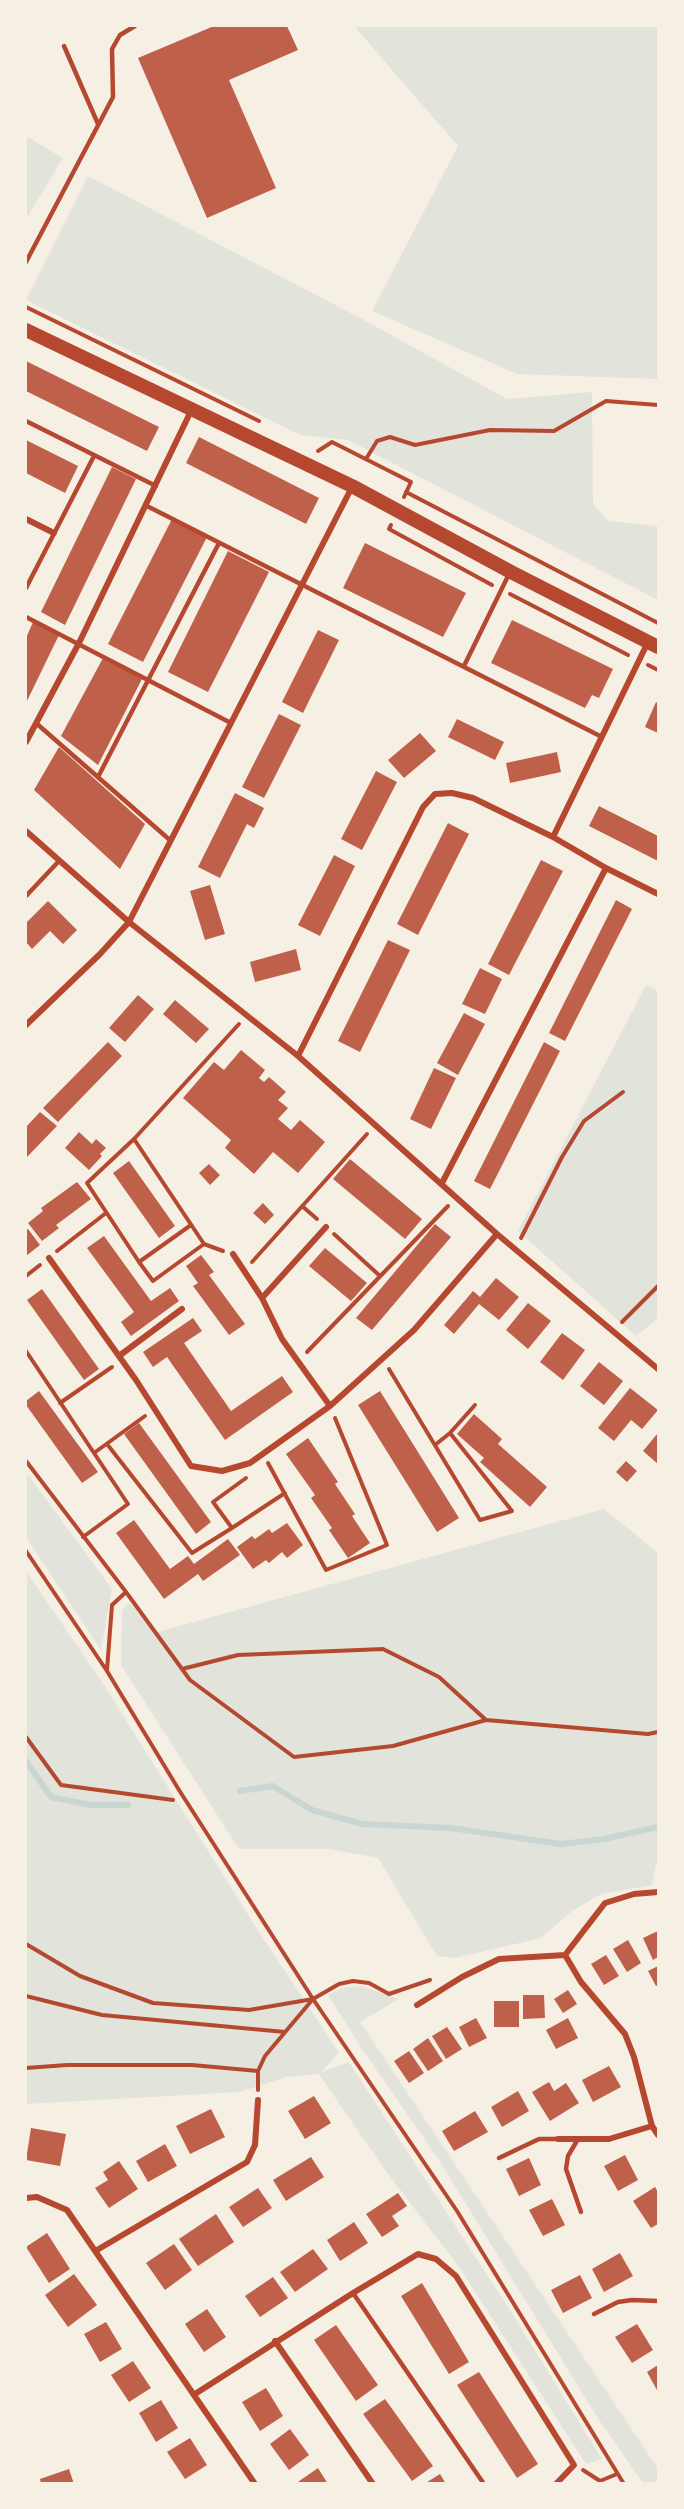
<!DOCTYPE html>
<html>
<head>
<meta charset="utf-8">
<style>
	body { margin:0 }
	#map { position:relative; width:684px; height:2509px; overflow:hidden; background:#f6efe4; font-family:"Noto Serif",serif }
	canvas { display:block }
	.frame { position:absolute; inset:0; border:27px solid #f6efe4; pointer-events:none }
</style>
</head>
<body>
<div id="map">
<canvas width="684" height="2509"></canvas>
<div class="frame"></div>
</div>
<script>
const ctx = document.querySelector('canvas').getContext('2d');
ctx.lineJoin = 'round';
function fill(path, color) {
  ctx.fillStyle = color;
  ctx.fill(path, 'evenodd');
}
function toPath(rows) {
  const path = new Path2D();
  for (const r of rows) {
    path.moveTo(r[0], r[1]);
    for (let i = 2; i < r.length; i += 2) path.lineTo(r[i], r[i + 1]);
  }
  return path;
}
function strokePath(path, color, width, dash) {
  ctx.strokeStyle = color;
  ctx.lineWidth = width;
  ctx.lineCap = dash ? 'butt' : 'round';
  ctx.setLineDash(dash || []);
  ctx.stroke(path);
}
fill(toPath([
	[354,26,658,26,658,379,517,374,372,311,458,146],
	[26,136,63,158,26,219],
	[88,176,364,320,507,399,592,392,593,504,608,521,658,526,658,600,348,440,300,435,26,300],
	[646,985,658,991,658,1318,636,1336,518,1231],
	[26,1472,112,1589,101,1650,26,1537],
	[604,1509,658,1553,658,1865,656,1865,652,1885,601,1894,572,1911,541,1938,455,1958,437,1956,378,1858,329,1849,239,1849,121,1665,122,1611,129,1602,154,1633],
	[26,1571,104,1685,252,1921,339,2053,320,2073,349,2062,508,2307,602,2459,586,2464,459,2267,385,2170,319,2074,286,2077,240,2092,26,2104],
	[362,1986,399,1999,360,2022,658,2469,658,2483,643,2483,597,2417,439,2160,362,2049,328,1995,342,1988]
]), '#e2e4dc');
strokePath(toPath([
	[26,1761,51,1797,91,1805,128,1805],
	[240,1791,273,1786,312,1810,362,1824,451,1828,561,1844,604,1839,658,1827]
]), '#c9d6d2', 6);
fill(toPath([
	[214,26,287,26,298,50,229,80,276,188,207,218,138,58],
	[26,361,159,427,147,451,26,391],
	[199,437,319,498,306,524,186,463],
	[26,440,78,466,65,493,26,473],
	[112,467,136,479,65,625,41,612],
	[172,519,207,537,143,662,108,644],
	[365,543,466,593,443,637,343,588],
	[228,551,269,572,208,692,168,672],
	[512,620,613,669,599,698,592,695,585,708,491,663],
	[33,622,59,635,26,703,26,638],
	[318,630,339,640,303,713,282,702],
	[103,658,142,679,98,765,61,736],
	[656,702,658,704,658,733,645,727],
	[279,714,301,725,264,798,242,787],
	[457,719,504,742,495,760,448,737],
	[420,733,436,751,404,778,388,760],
	[59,747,145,824,120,869,34,790],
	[557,752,561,772,510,783,506,763],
	[376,771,397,782,362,850,341,839],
	[235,793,264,808,254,828,247,824,220,878,198,867],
	[599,806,658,836,658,861,589,826],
	[448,823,469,834,418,935,397,924],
	[334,855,355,866,320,936,298,925],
	[541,860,563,871,509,975,488,964],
	[210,885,225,934,205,940,190,891],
	[616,900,632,909,565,1041,549,1033],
	[48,901,77,930,63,944,50,931,32,949,26,942,26,923],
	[388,940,410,950,360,1052,338,1041],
	[296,949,301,970,255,982,250,962],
	[480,968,502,979,485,1014,462,1004],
	[138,995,154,1009,125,1042,109,1028],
	[175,1000,209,1029,196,1043,163,1014],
	[464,1013,485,1024,458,1075,437,1063],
	[108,1042,122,1056,58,1122,43,1108],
	[544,1042,560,1051,490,1189,474,1181],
	[241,1050,265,1070,259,1078,264,1082,269,1077,286,1092,278,1100,288,1108,278,1119,291,1130,300,1120,325,1142,298,1173,273,1152,254,1174,225,1148,231,1140,183,1098,214,1062,224,1070],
	[434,1068,456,1078,431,1129,410,1119],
	[40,1112,57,1126,26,1158,26,1127],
	[79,1132,92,1144,96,1139,106,1148,100,1154,102,1156,89,1170,65,1148],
	[350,1159,422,1219,405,1239,333,1179],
	[129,1161,175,1226,159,1238,113,1173],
	[209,1164,220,1175,210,1185,199,1173],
	[77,1182,91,1199,56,1225,59,1228,42,1241,28,1223,43,1211,41,1208],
	[263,1203,274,1215,265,1224,253,1213],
	[435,1224,451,1237,372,1330,356,1318],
	[28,1229,40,1245,26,1256,26,1230],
	[104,1236,151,1301,170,1288,179,1301,131,1336,121,1322,134,1312,87,1248],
	[325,1248,367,1283,351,1301,309,1266],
	[201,1255,214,1272,209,1275,245,1324,229,1335,193,1286,198,1283,186,1266],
	[496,1278,519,1297,499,1320,479,1304,454,1334,444,1325,473,1291,480,1297],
	[42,1289,99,1369,84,1380,27,1300],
	[528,1303,551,1321,528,1349,506,1330],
	[193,1318,202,1331,184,1343,231,1411,282,1376,293,1392,225,1440,167,1357,153,1367,143,1352],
	[562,1333,585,1350,563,1380,540,1362],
	[599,1362,623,1381,604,1405,580,1386],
	[630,1388,658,1410,642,1429,631,1420,614,1441,598,1428],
	[39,1391,98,1472,82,1483,26,1405,26,1401],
	[380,1391,459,1518,437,1532,358,1405],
	[474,1414,502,1439,498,1444,547,1487,530,1507,480,1462,484,1458,457,1434],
	[139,1423,211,1522,196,1534,124,1434],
	[658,1433,658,1464,643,1451],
	[308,1438,338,1482,335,1484,355,1514,352,1516,370,1543,348,1558,329,1530,332,1528,311,1498,315,1495,286,1454],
	[626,1461,637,1471,627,1482,616,1472],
	[134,1520,170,1569,188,1556,194,1564,228,1539,240,1555,203,1581,198,1574,164,1599,116,1533],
	[287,1523,303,1545,287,1558,282,1552,269,1563,266,1560,253,1569,237,1547,252,1536,255,1539,269,1529,272,1533],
	[658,1931,658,1957,653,1960,643,1938],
	[628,1940,641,1963,627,1972,613,1949],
	[606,1955,619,1976,604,1985,591,1964],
	[658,1966,658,1985,656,1986,648,1971],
	[568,1990,577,2004,563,2013,554,1999],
	[523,1995,544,1995,545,2018,523,2019],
	[494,2001,519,2001,519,2027,494,2027],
	[476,2018,487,2038,469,2047,459,2027],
	[568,2018,578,2038,556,2049,546,2030],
	[447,2027,462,2049,446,2059,432,2036],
	[428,2038,443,2061,428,2071,413,2049],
	[409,2051,424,2073,409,2083,394,2061],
	[609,2066,621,2087,593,2102,582,2080],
	[549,2082,554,2091,566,2083,579,2103,550,2121,532,2092],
	[518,2091,529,2111,502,2127,491,2107],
	[314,2096,331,2123,305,2139,288,2111],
	[211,2109,225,2137,190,2154,176,2126],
	[475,2111,488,2132,454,2151,442,2131],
	[31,2128,66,2134,60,2166,26,2160],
	[165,2144,177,2166,148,2182,136,2161],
	[625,2155,638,2180,618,2191,604,2166],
	[311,2157,324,2177,286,2201,273,2180],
	[529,2158,541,2185,519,2196,506,2169],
	[119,2161,138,2189,109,2208,95,2188,108,2180,103,2172],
	[655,2187,658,2192,658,2224,651,2228,633,2201],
	[258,2188,272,2208,243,2227,229,2207],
	[398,2193,407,2206,392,2216,399,2226,382,2237,366,2214],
	[552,2199,565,2225,543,2236,529,2210],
	[216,2214,234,2242,198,2266,179,2239],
	[354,2222,368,2243,340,2261,327,2240],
	[47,2233,70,2269,49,2283,26,2247],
	[174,2244,192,2270,165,2290,146,2263],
	[313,2249,328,2269,295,2292,280,2272],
	[620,2253,633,2276,604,2292,592,2269],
	[74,2274,97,2305,68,2327,45,2295],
	[580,2275,592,2298,563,2313,551,2290],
	[273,2277,288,2298,260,2317,245,2296],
	[422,2283,469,2362,449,2374,401,2296],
	[207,2309,226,2337,204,2352,185,2324],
	[106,2322,122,2349,100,2362,84,2334],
	[637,2324,653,2350,632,2363,615,2337],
	[336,2325,378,2385,356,2401,314,2340],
	[133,2361,151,2388,129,2402,111,2375],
	[658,2365,658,2392,647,2372],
	[479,2372,538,2464,517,2478,457,2385],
	[266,2388,283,2416,260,2431,242,2402],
	[385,2399,433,2466,412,2481,363,2414],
	[161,2400,178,2428,156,2442,139,2413],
	[290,2429,309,2455,289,2470,270,2444],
	[190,2438,207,2465,185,2479,167,2452],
	[318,2468,328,2484,295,2484],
	[69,2469,74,2484,41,2484,40,2479],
	[440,2474,446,2484,424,2484]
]), '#bf614a');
strokePath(toPath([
	[26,307,259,421],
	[318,451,332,442,411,482,404,497],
	[366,459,377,441,390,437,415,445,490,430,554,431,606,401,658,405],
	[406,492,658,623],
	[391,525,389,529,492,585],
	[510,594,628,655],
	[648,665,658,670],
	[134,1139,204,1244,223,1251],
	[302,1206,317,1219],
	[191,1225,139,1262,153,1281,204,1244],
	[334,1234,380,1276],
	[521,1238,562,1157,584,1121,623,1092],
	[57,1251,106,1213],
	[139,1262,87,1183,134,1139,239,1024],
	[252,1262,367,1134],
	[26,1276,40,1265],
	[622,1322,658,1286],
	[26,1351,128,1504,83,1537],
	[307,1352,448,1206],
	[389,1369,480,1520,512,1511,450,1433,475,1405],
	[60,1403,112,1367],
	[107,1444,192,1553,232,1528,213,1502,246,1478],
	[435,1445,450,1433],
	[94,1453,145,1416],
	[26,1461,126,1592,112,1605,107,1670],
	[268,1463,326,1570,387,1545,335,1418],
	[232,1528,285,1493],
	[26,1551,107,1671,179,1790,313,1999,457,2211,624,2484],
	[126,1592,190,1680,294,1757,393,1746,486,1720,648,1734,658,1732],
	[182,1669,238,1655,383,1649,439,1677,486,1720],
	[26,1737,61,1785,173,1800],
	[26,1944,80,1976,153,2003,249,2010,313,1999,339,1984,353,1981,369,1983,389,1994,430,1980],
	[26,1996,102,2015,285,2032],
	[26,2068,67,2065,192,2065,258,2071],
	[258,2090,258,2071,265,2056,313,1999],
	[583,2470,600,2481,617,2474]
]), '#b5482f', 4);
strokePath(toPath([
	[64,46,98,124],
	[26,262,113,97,112,49,120,35,135,26],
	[26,421,156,486],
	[147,506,600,736],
	[26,588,94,456],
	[26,617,231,723],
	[464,666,509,574],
	[36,723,171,841],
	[98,777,219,543],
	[26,896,59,861],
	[578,2139,568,2156,566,2169,581,2212],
	[499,2158,539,2139,558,2139],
	[353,2293,484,2484],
	[594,2314,618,2302,632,2300,658,2301]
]), '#b5482f', 4.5);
strokePath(toPath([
	[26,519,54,533],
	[26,742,79,643,191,411],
	[26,831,129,922,298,1056,497,1234,658,1369],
	[553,837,648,642],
	[26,1025,100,954,129,922,352,487],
	[298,1056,423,807,435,794,452,793,473,798,553,837,606,868,658,894],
	[442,1183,606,868],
	[326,1227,262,1298,282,1339,330,1406],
	[233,1254,262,1298],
	[49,1258,136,1380,191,1466,222,1471,250,1463,330,1406,414,1330,497,1234],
	[119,1356,182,1309],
	[658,1892,634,1894,605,1903,565,1955,581,1982,625,2034,634,2057,652,2126,658,2135],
	[417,2005,462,1977,499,1959,565,1955],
	[558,2139,609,2139,652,2126],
	[26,2198,37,2197,67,2210,255,2484],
	[97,2250,247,2162,255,2145,258,2100],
	[275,2341,373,2484],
	[195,2394,353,2293,418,2254,436,2259,456,2276,574,2465,556,2484]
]), '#b5482f', 6);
strokePath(toPath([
	[26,330,352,486,511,572,658,647]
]), '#b5482f', 14);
</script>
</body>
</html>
